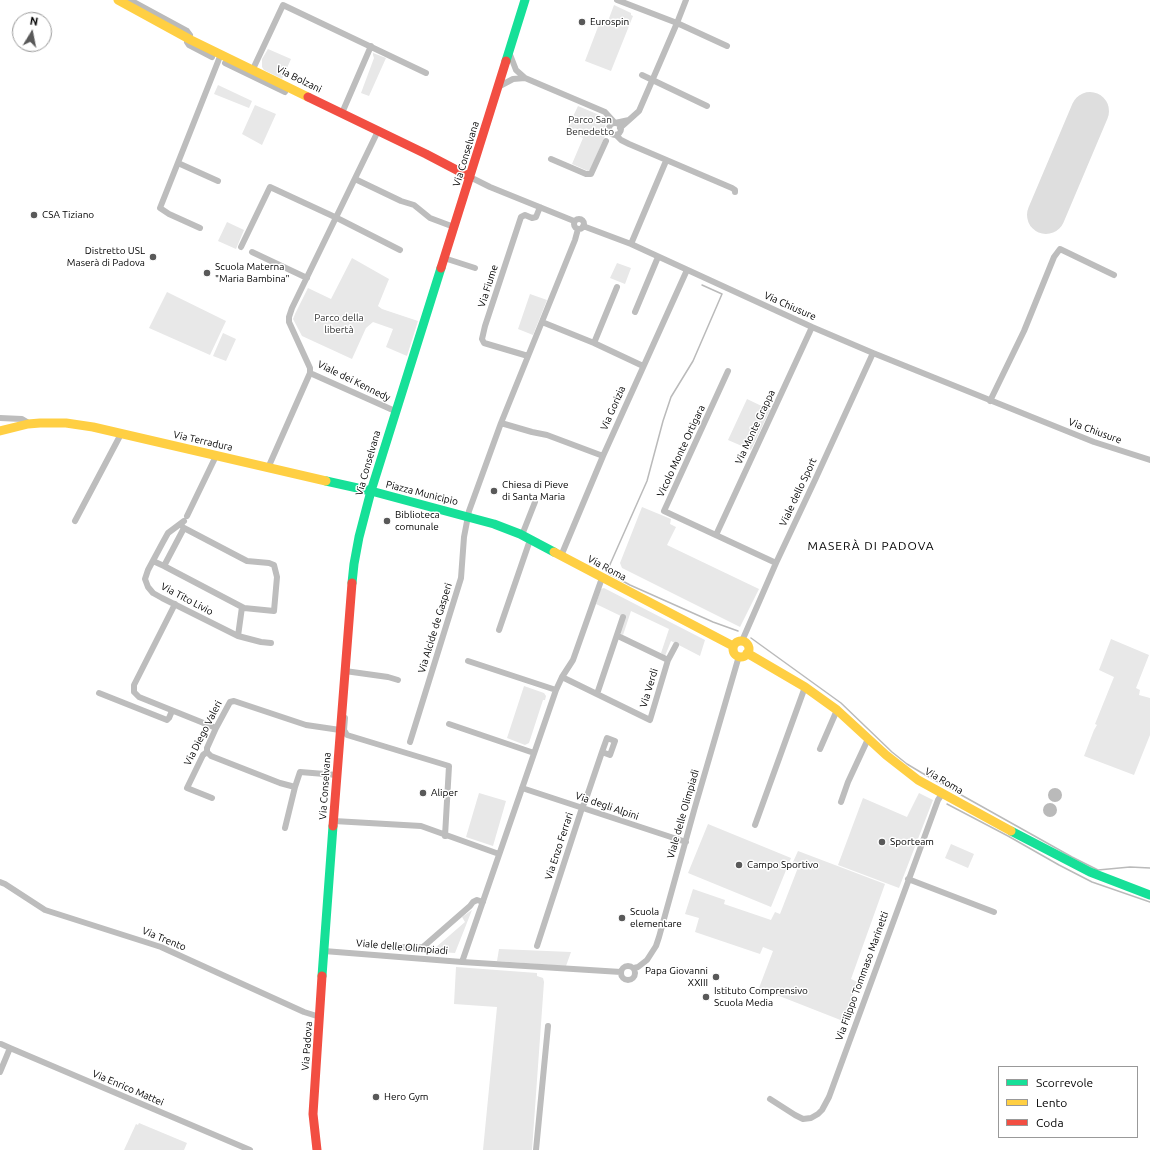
<!DOCTYPE html>
<html>
<head>
<meta charset="utf-8">
<style>
	body { margin:0 }
	#map { position:relative; width:1150px; height:1150px; overflow:hidden; background:#fff; font-family:Ubuntu,sans-serif }
	canvas { display:block }
	.legend { position:absolute; left:998px; top:1066px; width:140px; height:72px; box-sizing:border-box; background:#fff; border:1px solid #999; margin:0; padding:5px 7px; list-style:none; font-size:12px; color:#000 }
	.legend li { display:flex; align-items:center; gap:8px; height:20px }
	.legend b { width:20px; border:1px solid #999 }
	.north { position:absolute; left:12px; top:12px; width:40px; height:40px; box-sizing:border-box; background:#fff; border:1px solid #999; border-radius:50%; rotate:10deg; font-size:11px; font-weight:700; line-height:16px; text-align:center; color:#000 }
	.north::after { content:''; display:block; margin:auto; width:14px; height:18px; background:#595959; clip-path:polygon(50% 0,100% 100%,50% 72%,0 100%) }
</style>
</head>
<body>
<div id="map">
<canvas width="1150" height="1150"></canvas>
<ul class="legend">
<li><b style="height:5px;background:#16e098"></b>Scorrevole</li>
<li><b style="height:5px;background:#ffcf43"></b>Lento</li>
<li><b style="height:5px;background:#f24e42"></b>Coda</li>
</ul>
<div class="north">N</div>
</div>
<script>
const ctx = document.querySelector('canvas').getContext('2d');
ctx.lineJoin = 'round';
function fill(path, color) {
  ctx.fillStyle = color;
  ctx.fill(path, 'evenodd');
}
function toPath(rows) {
  const path = new Path2D();
  for (const r of rows) {
    if (r.length === 3) {
      path.moveTo(r[0] + r[2], r[1]);
      path.arc(r[0], r[1], r[2], 0, 2 * Math.PI);
      continue;
    }
    path.moveTo(r[0], r[1]);
    for (let i = 2; i < r.length; i += 2) path.lineTo(r[i], r[i + 1]);
  }
  return path;
}
function strokePath(path, color, width, dash) {
  ctx.strokeStyle = color;
  ctx.lineWidth = width;
  ctx.lineCap = dash ? 'butt' : 'round';
  ctx.setLineDash(dash || []);
  ctx.stroke(path);
}
function label(font, color, halo, rows, align = 'center') {
  ctx.font = font + ' Ubuntu,sans-serif';
  ctx.lineWidth = 3;
  ctx.setLineDash([]);
  ctx.textBaseline = 'middle';
  ctx.strokeStyle = halo;
  ctx.fillStyle = color;
  for (const [text, x, y, turn = 0] of rows) {
    ctx.save();
    ctx.translate(x, y);
    ctx.rotate((+turn || 0) * Math.PI / 180);
    ctx.textAlign = isNaN(turn) ? turn : align;
    if (halo) ctx.strokeText(text, 0, 0);
    ctx.fillText(text, 0, 0);
    ctx.restore();
  }
}
fill(toPath([
	[614,5,631,13,631,15,633,16,611,71,585,61,601,19,608,21],
	[268,49,291,59,282,79,264,70,262,67,262,59],
	[373,53,386,58,369,96,361,93,374,58,373,55],
	[218,85,252,101,249,108,214,94],
	[255,105,276,114,262,145,242,134],
	[578,106,604,117,606,122,605,128,605,136,590,170,588,171,572,164,583,138,566,131],
	[227,222,244,230,236,249,218,241],
	[352,258,389,279,378,306,382,309,418,321,407,356,386,347,393,329,373,322,366,328,352,359,302,336,293,319,295,314,308,288,331,299],
	[617,263,631,268,625,284,610,278],
	[167,292,226,321,210,355,149,328],
	[530,294,547,300,533,335,518,329],
	[223,333,236,339,226,361,213,356],
	[747,399,770,410,751,450,728,440],
	[642,507,671,519,670,524,676,527,667,545,759,589,740,627,622,568,620,563],
	[604,588,705,640,700,656,671,641,665,656,661,653,669,629,631,611,623,635,620,633,623,617,596,604,601,589],
	[1111,639,1149,655,1136,688,1140,690,1139,695,1150,698,1150,735,1134,775,1084,756,1094,730,1097,725,1095,724,1114,677,1099,670],
	[524,686,544,693,546,696,545,700,543,700,529,743,525,745,507,738],
	[479,793,506,801,493,846,466,837],
	[919,793,933,800,899,888,838,865,863,798,907,817],
	[708,824,791,858,771,907,688,873],
	[951,844,974,854,968,868,945,858],
	[798,851,885,884,851,979,858,982,843,1021,759,988,773,951,763,947,760,954,695,932,699,918,685,914,693,889,725,900,724,904,771,920,775,912,780,914,799,865,793,862],
	[472,910,455,953,425,951,432,945,435,948,465,922,462,917],
	[499,949,571,952,566,966,497,961],
	[456,967,537,973,537,976,543,978,544,982,532,1150,483,1150,497,1007,454,1004],
	[139,1123,187,1143,184,1150,124,1150,136,1124,138,1125]
]), '#e8e8e8');
fill(toPath([
	[1055,795,7],
	[1050,810,7]
]), '#bababa');
strokePath(toPath([
	[702,285,722,294,693,361,671,397,663,421,647,481,608,569,608,573,630,585,713,622,738,631],
	[751,638,841,703,892,752,907,764,922,773,1072,857,1098,870,1130,867,1150,868],
	[947,804,1008,836,1059,865,1092,882,1150,902]
]), '#bababa', 1.5);
strokePath(toPath([
	[130,0,187,31,190,35],
	[187,42,189,45,212,57],
	[225,63,285,92]
]), '#bababa', 6);
strokePath(toPath([
	[1046,215,1090,111]
]), '#dedede', 38);
strokePath(toPath([
	[617,0,677,23,639,111,629,120],
	[686,0,677,23,727,46],
	[509,52,516,70,525,78,605,112,615,123,629,120,620,128],
	[253,69,283,5,426,73],
	[642,75,707,106],
	[498,87,513,79,525,78],
	[342,113,371,46],
	[615,129,6],
	[378,131,292,308,289,317,289,322,310,368,310,373,395,411],
	[616,135,621,140,629,144,732,188,735,190,735,192],
	[551,159,586,174,591,174,606,141],
	[178,163,218,181],
	[470,177,490,187,574,221],
	[355,179,401,201,414,205,430,218,454,227],
	[579,224,5],
	[583,226,631,244,812,327,873,353,1094,442,1150,460],
	[200,228,169,214,160,208,221,54],
	[631,244,666,161],
	[241,247,270,187,337,218,400,250],
	[252,252,307,278],
	[444,258,475,268],
	[635,312,658,257],
	[542,322,594,343,643,366],
	[594,343,617,287],
	[528,356,484,343,482,339,485,326,521,217,525,215,532,218,536,217,540,207],
	[728,371,664,511,776,563],
	[990,401,1024,331,1054,257,1060,249,1114,275],
	[0,418,22,419,27,422,28,424],
	[501,423,532,432,547,435,603,456],
	[268,468,310,373],
	[187,516,216,456],
	[75,521,121,434],
	[184,521,168,533,163,542,148,570,145,579,148,587,153,593,162,598,238,636,261,642,271,643],
	[522,535,535,502],
	[716,535,812,327],
	[561,556,603,456,687,270],
	[153,561,164,566,184,528,182,526],
	[164,566,244,608,274,611,277,577,274,565,269,563,247,561,184,528],
	[175,604,134,685,134,692,139,697,216,728],
	[499,630,530,540],
	[238,636,242,607],
	[742,641,776,563,815,480,873,353],
	[668,660,676,645],
	[468,661,556,690],
	[345,671,388,677,398,680],
	[562,677,650,720,668,660,618,636],
	[99,693,167,720,169,718,172,711],
	[597,694,623,617],
	[345,718,344,730,347,735,449,766,445,836],
	[449,724,534,753],
	[410,742,461,578,464,537,469,511,501,423,575,240,578,229],
	[820,749,837,710],
	[207,752,211,756,280,783,295,787,300,772,337,775],
	[522,788,686,842],
	[212,798,187,788,203,755,207,752,207,748,216,728,230,702,234,701,306,725,340,730],
	[841,802,848,782,868,739],
	[334,821,421,826,499,854],
	[755,825,805,687],
	[285,828,295,787],
	[908,879,994,912],
	[0,882,5,884,45,910,161,947,304,1012,320,1017],
	[386,946,417,948,423,947,470,906,473,902,477,900,483,902],
	[537,946,582,808,586,799,602,752,607,738,615,741,610,755,602,752],
	[324,951,462,962,621,972],
	[462,962,556,690,562,677,573,660,602,578],
	[628,973,7],
	[634,968,638,967,647,960,656,946,659,937,695,807,739,656],
	[1,1044,10,1048],
	[0,1072,10,1048,250,1150],
	[770,1099,795,1115,803,1119,811,1118,818,1114,822,1110,829,1097,938,800,942,794],
	[536,1150,548,1026]
]), '#bdbdbd', 6);
strokePath(toPath([
	[506,61,525,0],
	[326,481,371,491,494,524,520,534,554,552],
	[352,583,354,564,359,537,371,491,441,268],
	[1011,831,1090,872,1150,895],
	[322,976,333,826]
]), '#16e098', 9);
strokePath(toPath([
	[118,0,191,40,308,97],
	[0,431,28,424,40,423,66,423,93,427,326,481],
	[554,552,733,646],
	[741,649,8],
	[747,653,805,687,837,710,886,755,918,780,1011,831]
]), '#ffcf43', 9);
strokePath(toPath([
	[308,97,426,154,470,177],
	[441,268,506,61],
	[333,826,352,583],
	[317,1150,313,1114,322,976]
]), '#f24e42', 9);
for (const [x, y, r, color] of [
	[582,22,4,"#595959"],
	[34,215,4,"#595959"],
	[153,257,4,"#595959"],
	[207,273,4,"#595959"],
	[494,491,4,"#595959"],
	[387,521,4,"#595959"],
	[423,793,4,"#595959"],
	[882,842,4,"#595959"],
	[739,865,4,"#595959"],
	[622,918,4,"#595959"],
	[716,977,4,"#595959"],
	[706,997,4,"#595959"],
	[376,1097,4,"#595959"]
]) {
  const dot = new Path2D();
  dot.arc(x, y, r, 0, 2 * Math.PI);
  ctx.fillStyle = color;
  ctx.fill(dot);
  strokePath(dot, '#fff', 1.5);
}
label('10px', '#000', '#fff', [
	["Eurospin",590,22],
	["CSA Tiziano",42,215],
	["Distretto USL",145,251,"right"],
	["Maserà di Padova",145,263,"right"],
	["Scuola Materna",215,267],
	["\"Maria Bambina\"",215,279],
	["Chiesa di Pieve",502,485],
	["di Santa Maria",502,497],
	["Biblioteca",395,515],
	["comunale",395,527],
	["Aliper",431,793],
	["Sporteam",890,842],
	["Campo Sportivo",747,865],
	["Scuola",630,912],
	["elementare",630,924],
	["Papa Giovanni",708,971,"right"],
	["XXIII",708,983,"right"],
	["Istituto Comprensivo",714,991],
	["Scuola Media",714,1003],
	["Hero Gym",384,1097]
], 'left');
label('10px', '#000', '#fff', [
	["Via Bolzani",299,79,26],
	["Via Conselvana",466,154,-73],
	["Via Fiume",488,286,-72],
	["Via Chiusure",790,306,24],
	["Viale dei Kennedy",354,381,26],
	["Via Gorizia",613,408,-66],
	["Via Monte Grappa",755,427,-65],
	["Via Chiusure",1095,431,20],
	["Via Terradura",203,441,13],
	["Vicolo Monte Ortigara",681,451,-65],
	["Via Conselvana",368,463,-74],
	["Viale dello Sport",798,492,-65],
	["Piazza Municipio",422,493,14],
	["Via Roma",607,568,28],
	["Via Tito Livio",187,599,28],
	["Via Alcide de Gasperi",435,628,-73],
	["Via Verdi",649,688,-73],
	["Via Diego Valeri",203,733,-63],
	["Via Roma",944,781,30],
	["Via Conselvana",325,786,-86],
	["Via degli Alpini",607,806,19],
	["Viale delle Olimpiadi",683,814,-74],
	["Via Enzo Ferrari",559,846,-72],
	["Via Trento",164,939,22],
	["Viale delle Olimpiadi",402,947,5],
	["Via Filippo Tommaso Marinetti",862,976,-70],
	["Via Padova",307,1046,-86],
	["Via Enrico Mattei",128,1088,23]
]);
label('10px', '#2d2d2d', '#fff', [
	["Parco San",590,120],
	["Benedetto",590,132],
	["Parco della",339,318],
	["libertà",339,330]
]);
ctx.letterSpacing = '1px';
label('12px', '#000', '#fff', [
	["MASERÀ DI PADOVA",871,546]
]);
ctx.letterSpacing = '0px';
</script>
</body>
</html>
